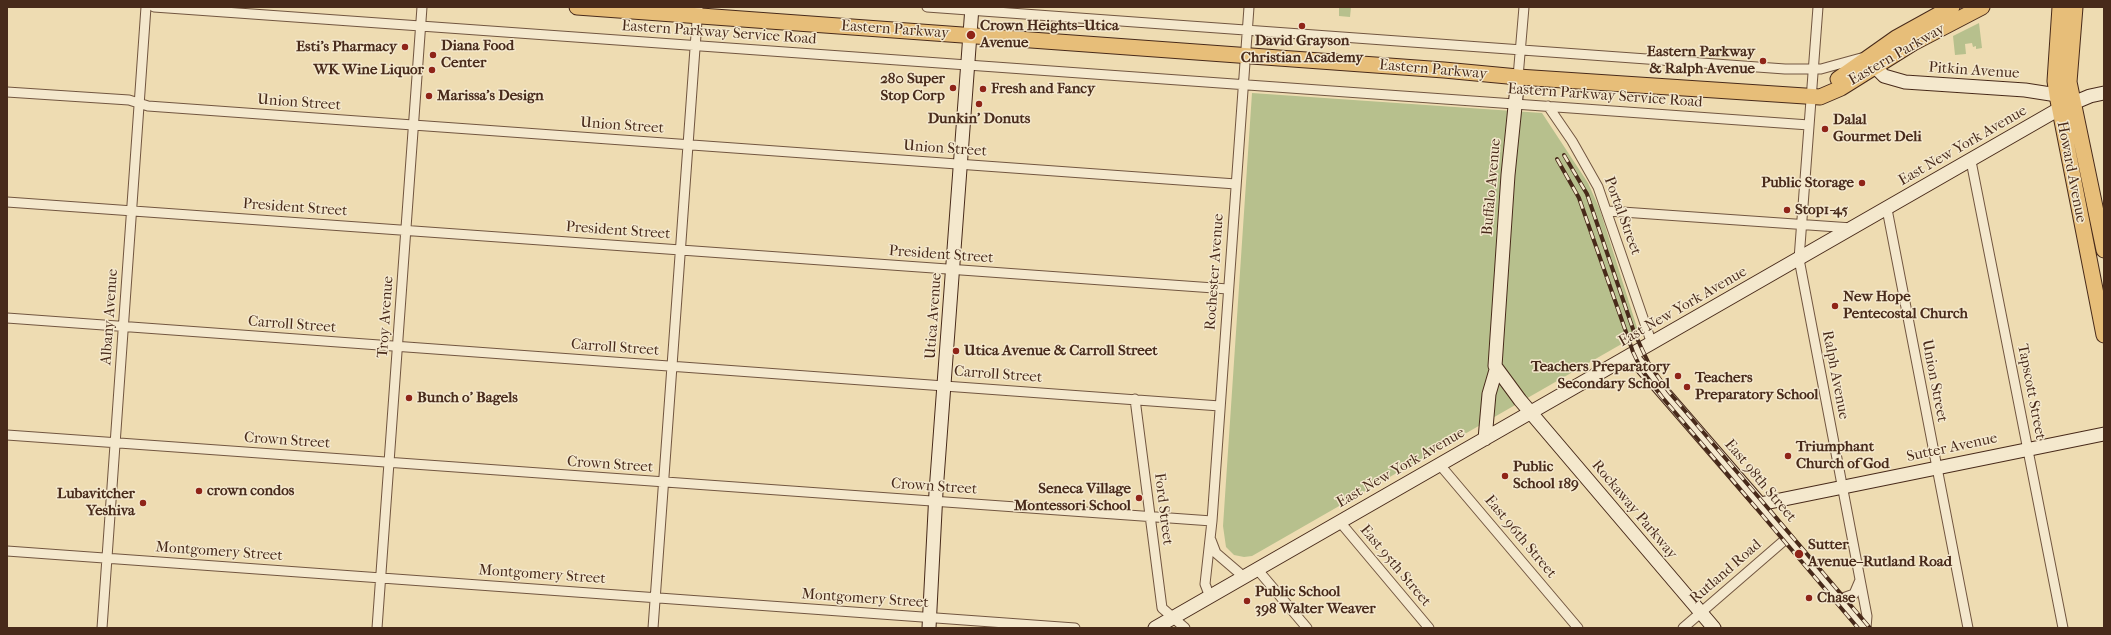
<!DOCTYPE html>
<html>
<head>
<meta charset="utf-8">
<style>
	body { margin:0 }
	#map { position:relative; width:2111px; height:635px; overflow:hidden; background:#eedcb2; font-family:"IM FELL French Canon",serif }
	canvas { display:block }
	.frame { position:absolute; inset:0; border:8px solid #482a1a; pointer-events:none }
</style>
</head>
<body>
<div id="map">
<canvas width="2111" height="635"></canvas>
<div class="frame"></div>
</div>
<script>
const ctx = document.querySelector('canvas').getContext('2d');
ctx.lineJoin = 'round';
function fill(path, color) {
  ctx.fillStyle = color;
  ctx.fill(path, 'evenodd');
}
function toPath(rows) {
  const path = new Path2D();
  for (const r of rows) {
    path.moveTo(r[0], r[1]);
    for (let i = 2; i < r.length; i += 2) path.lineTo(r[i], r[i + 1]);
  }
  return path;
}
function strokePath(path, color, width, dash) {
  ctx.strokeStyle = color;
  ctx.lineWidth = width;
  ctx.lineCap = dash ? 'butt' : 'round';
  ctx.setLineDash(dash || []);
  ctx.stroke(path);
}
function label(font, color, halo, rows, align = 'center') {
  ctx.font = font + ' "IM FELL French Canon",serif';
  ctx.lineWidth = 3;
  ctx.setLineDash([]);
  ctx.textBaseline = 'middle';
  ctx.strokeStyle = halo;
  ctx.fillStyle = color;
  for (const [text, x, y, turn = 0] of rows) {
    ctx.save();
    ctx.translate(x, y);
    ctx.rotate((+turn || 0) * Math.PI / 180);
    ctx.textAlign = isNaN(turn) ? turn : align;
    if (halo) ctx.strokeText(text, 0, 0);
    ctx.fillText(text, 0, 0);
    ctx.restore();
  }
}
fill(toPath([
	[1339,7,1351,7,1350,17,1339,16],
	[1979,23,1982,48,1976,49,1976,46,1973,47,1972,43,1965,44,1966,54,1955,55,1953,36],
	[1252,93,1542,113,1588,183,1600,210,1639,334,1252,556,1244,557,1234,555,1226,547,1223,526]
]), '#b7c08d');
const street = toPath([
	[154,7,1809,125],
	[927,7,1785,69,1821,69,1861,58],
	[1818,7,1799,259,1867,616,1866,628],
	[1518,77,1524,7],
	[7,92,129,100,148,106,1236,184],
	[1548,106,1572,141,1598,187,1652,344],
	[1971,161,2063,628],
	[7,202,1228,289],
	[1887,209,1968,628],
	[1608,211,1852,228],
	[7,318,1220,406],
	[1135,399,1162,608,1185,628],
	[7,435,1212,521],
	[1440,465,1578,628],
	[1760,504,1864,628],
	[1340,522,1429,628],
	[1211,540,1216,553,1244,577],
	[7,551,1075,628],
	[1257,569,1307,628],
	[1210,597,1205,584,1212,521,1249,7],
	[1840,599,1854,594,1860,580],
	[102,628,146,7],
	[377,628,422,7],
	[653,628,698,7],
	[1683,628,1787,538]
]);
const secondary = toPath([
	[1875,67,1884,76,1905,82,2025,90,2057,95,2066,99],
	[1518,77,1508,175,1495,366,1520,400,1714,628],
	[1631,355,1760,504,2104,434],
	[1485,439,1489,394,1496,370],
	[929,628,936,492,972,7],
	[1155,628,2059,109,2090,96,2104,93]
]);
const primary = toPath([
	[577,7,1444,70,1518,77,1820,97,1841,88,1913,43,1982,7],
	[2060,7,2055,81,2057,95,2104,335],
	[2075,7,2069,82,2104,250],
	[1838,79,1896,38,1952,7]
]);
strokePath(street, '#725640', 11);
strokePath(secondary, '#482a1a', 15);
strokePath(primary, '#482a1a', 17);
strokePath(street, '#f4e8cd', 9);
strokePath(secondary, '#f4e8cd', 13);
strokePath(primary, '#e7be79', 15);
const rail = toPath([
	[1564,155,1587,194,1634,332,1649,364,1669,392,1870,628],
	[1557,159,1579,198,1633,352,1641,369,1662,397,1858,628]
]);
strokePath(rail, '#482a1a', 4);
strokePath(rail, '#f4e8cd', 2.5, [8]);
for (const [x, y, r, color] of [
	[1302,26,4,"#8f2418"],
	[971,35,5,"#8f2418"],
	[405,47,4,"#8f2418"],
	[433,55,4,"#8f2418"],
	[1763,61,4,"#8f2418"],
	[432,70,4,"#8f2418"],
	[953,88,4,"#8f2418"],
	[983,89,4,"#8f2418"],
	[429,96,4,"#8f2418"],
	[979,104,4,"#8f2418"],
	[1825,129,4,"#8f2418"],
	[1862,183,4,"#8f2418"],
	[1787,210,4,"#8f2418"],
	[1835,306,4,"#8f2418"],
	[956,351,4,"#8f2418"],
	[1678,376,4,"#8f2418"],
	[1687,387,4,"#8f2418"],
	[409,398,4,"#8f2418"],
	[1788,456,4,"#8f2418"],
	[1505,476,4,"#8f2418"],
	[199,491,4,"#8f2418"],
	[1139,498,4,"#8f2418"],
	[143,503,4,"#8f2418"],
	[1799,554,5,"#8f2418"],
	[1809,598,4,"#8f2418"],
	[1247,601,4,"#8f2418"]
]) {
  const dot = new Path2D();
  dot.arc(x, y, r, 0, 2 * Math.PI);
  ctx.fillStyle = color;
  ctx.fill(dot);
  strokePath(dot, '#f4e8cd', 1.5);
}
label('bold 15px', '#482a1a', '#f4e8cd', [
	["Crown Heights–Utica",980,26],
	["Avenue",980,43],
	["David Grayson",1302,41,"center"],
	["Christian Academy",1302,58,"center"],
	["Diana Food",441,46],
	["Center",441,63],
	["Esti's Pharmacy",397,47,"right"],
	["Eastern Parkway",1755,52,"right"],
	["& Ralph Avenue",1755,69,"right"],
	["WK Wine Liquor",424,70,"right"],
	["280 Super",945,79,"right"],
	["Stop Corp",945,96,"right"],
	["Fresh and Fancy",991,89],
	["Marissa's Design",437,96],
	["Dunkin' Donuts",979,119,"center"],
	["Dalal",1833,120],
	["Gourmet Deli",1833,137],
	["Public Storage",1854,183,"right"],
	["Stop1-45",1795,210],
	["New Hope",1843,297],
	["Pentecostal Church",1843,314],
	["Utica Avenue & Carroll Street",964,351],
	["Teachers Preparatory",1670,367,"right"],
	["Secondary School",1670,384,"right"],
	["Teachers",1695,378],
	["Preparatory School",1695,395],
	["Bunch o' Bagels",417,398],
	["Triumphant",1796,447],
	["Church of God",1796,464],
	["Public",1513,467],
	["School 189",1513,484],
	["Seneca Village",1131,489,"right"],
	["Montessori School",1131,506,"right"],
	["crown condos",207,491],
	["Lubavitcher",135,494,"right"],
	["Yeshiva",135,511,"right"],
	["Sutter",1808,545],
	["Avenue–Rutland Road",1808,562],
	["Public School",1255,592],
	["398 Walter Weaver",1255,609],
	["Chase",1817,598]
], 'left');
label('15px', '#482a1a', '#f4e8cd', [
	["Eastern Parkway",895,30,4],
	["Eastern Parkway Service Road",719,33,4],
	["Eastern Parkway",1897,55,-30],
	["Eastern Parkway",1433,70,5],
	["Pitkin Avenue",1974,71,4],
	["Eastern Parkway Service Road",1605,96,4],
	["Union Street",299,103,4],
	["Union Street",622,126,4],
	["East New York Avenue",1963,146,-30],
	["Union Street",945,149,4],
	["Howard Avenue",2071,172,79],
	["Buffalo Avenue",1492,187,-85],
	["President Street",295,208,4],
	["Portal Street",1622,216,70],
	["President Street",618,231,4],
	["President Street",941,255,4],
	["Rochester Avenue",1215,272,-86],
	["East New York Avenue",1683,307,-30],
	["Utica Avenue",934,316,-86],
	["Albany Avenue",110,317,-86],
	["Troy Avenue",386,317,-86],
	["Carroll Street",292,325,4],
	["Carroll Street",615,348,4],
	["Carroll Street",998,375,4],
	["Ralph Avenue",1835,375,79],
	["Union Street",1934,381,79],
	["Tapscott Street",2031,392,79],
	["Crown Street",287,441,4],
	["Sutter Avenue",1952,448,-12],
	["Crown Street",610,465,4],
	["East New York Avenue",1401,468,-30],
	["East 98th Street",1760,481,50],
	["Crown Street",934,487,4],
	["Ford Street",1163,509,83],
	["Rockaway Parkway",1634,510,50],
	["East 96th Street",1520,537,50],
	["Montgomery Street",219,552,4],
	["East 95th Street",1395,566,50],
	["Rutland Road",1726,572,-41],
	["Montgomery Street",542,575,4],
	["Montgomery Street",865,599,4]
]);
</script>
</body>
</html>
